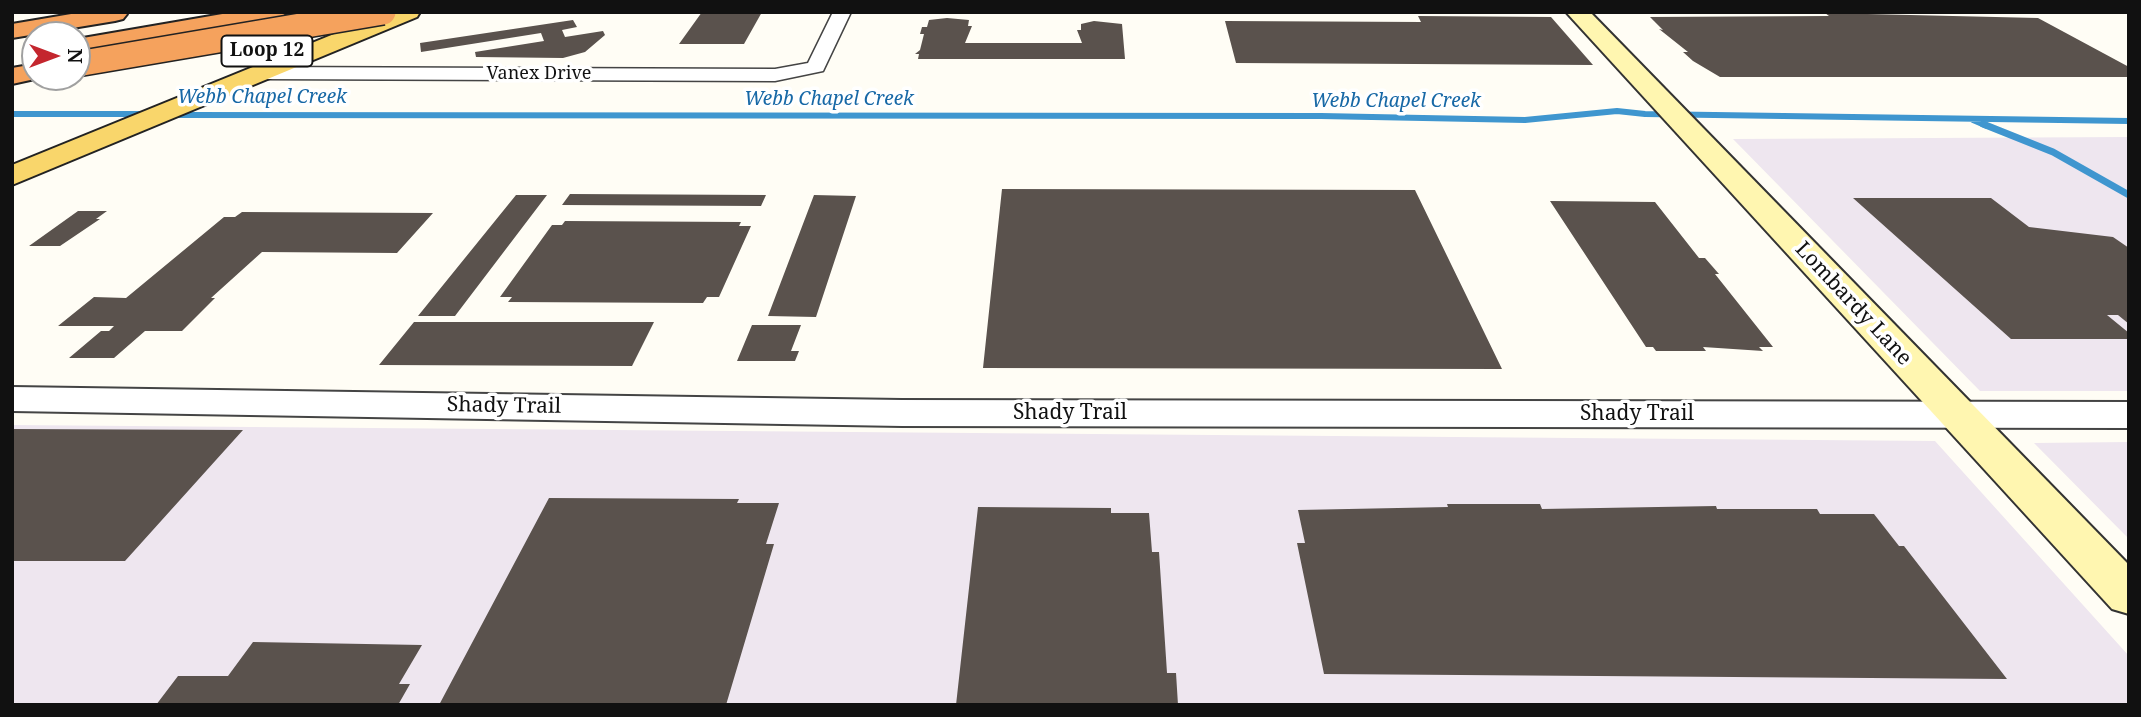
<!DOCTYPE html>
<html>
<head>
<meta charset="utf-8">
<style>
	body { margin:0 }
	#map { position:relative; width:2141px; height:717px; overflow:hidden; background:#fffdf5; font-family:"Noto Serif",serif }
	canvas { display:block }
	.frame { position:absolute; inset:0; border:14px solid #111; pointer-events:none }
	.north { position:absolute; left:21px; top:21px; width:70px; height:70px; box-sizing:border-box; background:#fff; border:2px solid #a0a0a0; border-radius:50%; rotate:90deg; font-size:19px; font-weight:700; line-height:28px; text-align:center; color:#111 }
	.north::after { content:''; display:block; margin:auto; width:24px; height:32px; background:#c4262e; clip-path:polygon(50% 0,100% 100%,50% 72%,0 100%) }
</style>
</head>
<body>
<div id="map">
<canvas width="2141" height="717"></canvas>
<div class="frame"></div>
<div class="north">N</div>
</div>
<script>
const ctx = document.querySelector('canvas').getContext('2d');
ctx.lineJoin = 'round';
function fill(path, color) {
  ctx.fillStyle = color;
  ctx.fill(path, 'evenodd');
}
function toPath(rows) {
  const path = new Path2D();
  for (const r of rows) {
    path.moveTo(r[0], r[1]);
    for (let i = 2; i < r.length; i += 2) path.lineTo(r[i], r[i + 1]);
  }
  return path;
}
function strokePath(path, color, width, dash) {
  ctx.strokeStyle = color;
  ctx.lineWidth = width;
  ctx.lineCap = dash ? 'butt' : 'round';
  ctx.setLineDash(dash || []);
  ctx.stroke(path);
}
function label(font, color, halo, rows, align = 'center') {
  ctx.font = font + ' "Noto Serif",serif';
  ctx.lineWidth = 7;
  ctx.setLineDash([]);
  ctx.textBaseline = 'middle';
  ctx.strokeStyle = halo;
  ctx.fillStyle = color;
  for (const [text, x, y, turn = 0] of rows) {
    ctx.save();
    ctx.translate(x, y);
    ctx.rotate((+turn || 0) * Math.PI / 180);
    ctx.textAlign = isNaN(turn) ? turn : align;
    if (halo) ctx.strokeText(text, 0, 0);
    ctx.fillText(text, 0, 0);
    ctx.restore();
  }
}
fill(toPath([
	[2129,137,2129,391,1980,391,1733,139],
	[12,425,1935,441,2129,656,2129,705,12,705],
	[2129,442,2129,539,2034,443]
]), '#eee6ef');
strokePath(toPath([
	[12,114,147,114],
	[171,115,1321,116,1525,120,1617,111,1645,114,2129,121],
	[1973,120,1987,126]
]), '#3f96cf', 6);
strokePath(toPath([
	[1983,124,2053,152,2129,195]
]), '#3f96cf', 7);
fill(toPath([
	[702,12,762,12,744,44,679,44],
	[1825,13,2038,18,2129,67,2129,77,1720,77,1693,61,1683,52,1688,52,1659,29,1663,30,1650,17,1829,16],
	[1418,16,1551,17,1593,65,1236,63,1225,21,1421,22],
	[947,18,969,20,968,26,972,26,965,43,1082,43,1077,30,1081,30,1081,24,1094,21,1122,24,1125,59,918,59,919,54,915,54,920,50,924,34,920,34,922,27,927,27,929,20],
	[573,20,577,27,562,30,565,37,603,31,605,35,585,52,563,58,476,57,475,52,544,41,541,33,421,52,420,43],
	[1002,189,1415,190,1502,369,983,368],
	[570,194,766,195,761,206,562,205],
	[516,195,547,195,455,316,418,316],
	[814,195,856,196,816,317,768,316],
	[1853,198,1991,198,2029,227,2113,237,2129,248,2129,324,2118,315,2107,315,2129,333,2129,339,2011,339],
	[1550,201,1655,202,1699,258,1705,258,1719,274,1715,274,1773,347,1759,347,1763,351,1703,347,1706,351,1656,351,1653,347,1646,347],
	[78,211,107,211,96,219,100,219,60,246,29,246],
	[242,212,433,213,397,253,262,252,211,298,215,298,182,331,145,331,114,358,69,358,101,331,109,331,114,326,58,326,94,297,126,298,224,217,235,217],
	[565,221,741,222,739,226,751,226,719,297,707,297,703,303,508,302,512,297,500,297,552,225,562,225],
	[414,322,654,322,632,366,379,365],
	[752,325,801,325,791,351,799,351,795,361,737,361],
	[12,429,243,430,125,561,12,561],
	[549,498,739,499,737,503,779,503,766,544,774,544,726,705,439,705],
	[1447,504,1540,504,1542,509,1716,506,1717,509,1817,509,1820,514,1874,514,1899,546,1904,546,2007,679,1324,674,1297,543,1305,543,1298,510,1448,507],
	[978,507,1111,508,1111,513,1149,513,1152,552,1159,552,1167,673,1176,673,1178,705,956,705],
	[253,642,422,645,399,684,410,684,398,705,156,705,178,676,228,676]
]), '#5a524d');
const minor = toPath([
	[833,12,851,12,823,71,775,81,260,79,250,73,260,67,775,69,808,63,833,12]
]);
const tertiary = toPath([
	[12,387,902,400,2129,402,2129,428,902,426,12,411,12,387]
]);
const secondary = toPath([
	[1566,12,1590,12,2129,565,2129,614,2112,609,1566,12]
]);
const primary = toPath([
	[388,12,420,12,417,17,12,185,12,165,388,12]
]);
const motorway = toPath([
	[83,12,127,14,123,19,115,21,12,38,12,24,83,12],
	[234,12,288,12,277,19,77,53,77,39,234,12],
	[35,64,35,77,44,77,12,84,12,68,35,64]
]);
strokePath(minor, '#444', 3);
strokePath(tertiary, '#444', 4);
strokePath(secondary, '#333', 4);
strokePath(primary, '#222', 4);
strokePath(motorway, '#222', 4);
fill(minor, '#fff');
fill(tertiary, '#fff');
fill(secondary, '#fff6b0');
fill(primary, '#f9d66b');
fill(motorway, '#f5a25d');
const motorwayBridge = toPath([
	[77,64,383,12]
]);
strokePath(motorwayBridge, '#222', 28, []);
strokePath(motorwayBridge, '#f5a25d', 25);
label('18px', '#111', '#fff', [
	["Vanex Drive",539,74]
]);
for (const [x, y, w] of [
	[267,51,91]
]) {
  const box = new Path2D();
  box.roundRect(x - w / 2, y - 15.5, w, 31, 5);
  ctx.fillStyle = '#fff';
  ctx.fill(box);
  strokePath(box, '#111', 2);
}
label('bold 19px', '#111', null, [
	["Loop 12",267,51]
]);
label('italic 19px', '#1768a6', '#fff', [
	["Webb Chapel Creek",262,98],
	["Webb Chapel Creek",829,100],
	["Webb Chapel Creek",1396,102]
]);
label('21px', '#111', '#fff', [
	["Lombardy Lane",1853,304,47],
	["Shady Trail",504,406,1],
	["Shady Trail",1070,413],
	["Shady Trail",1637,414]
]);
</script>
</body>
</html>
